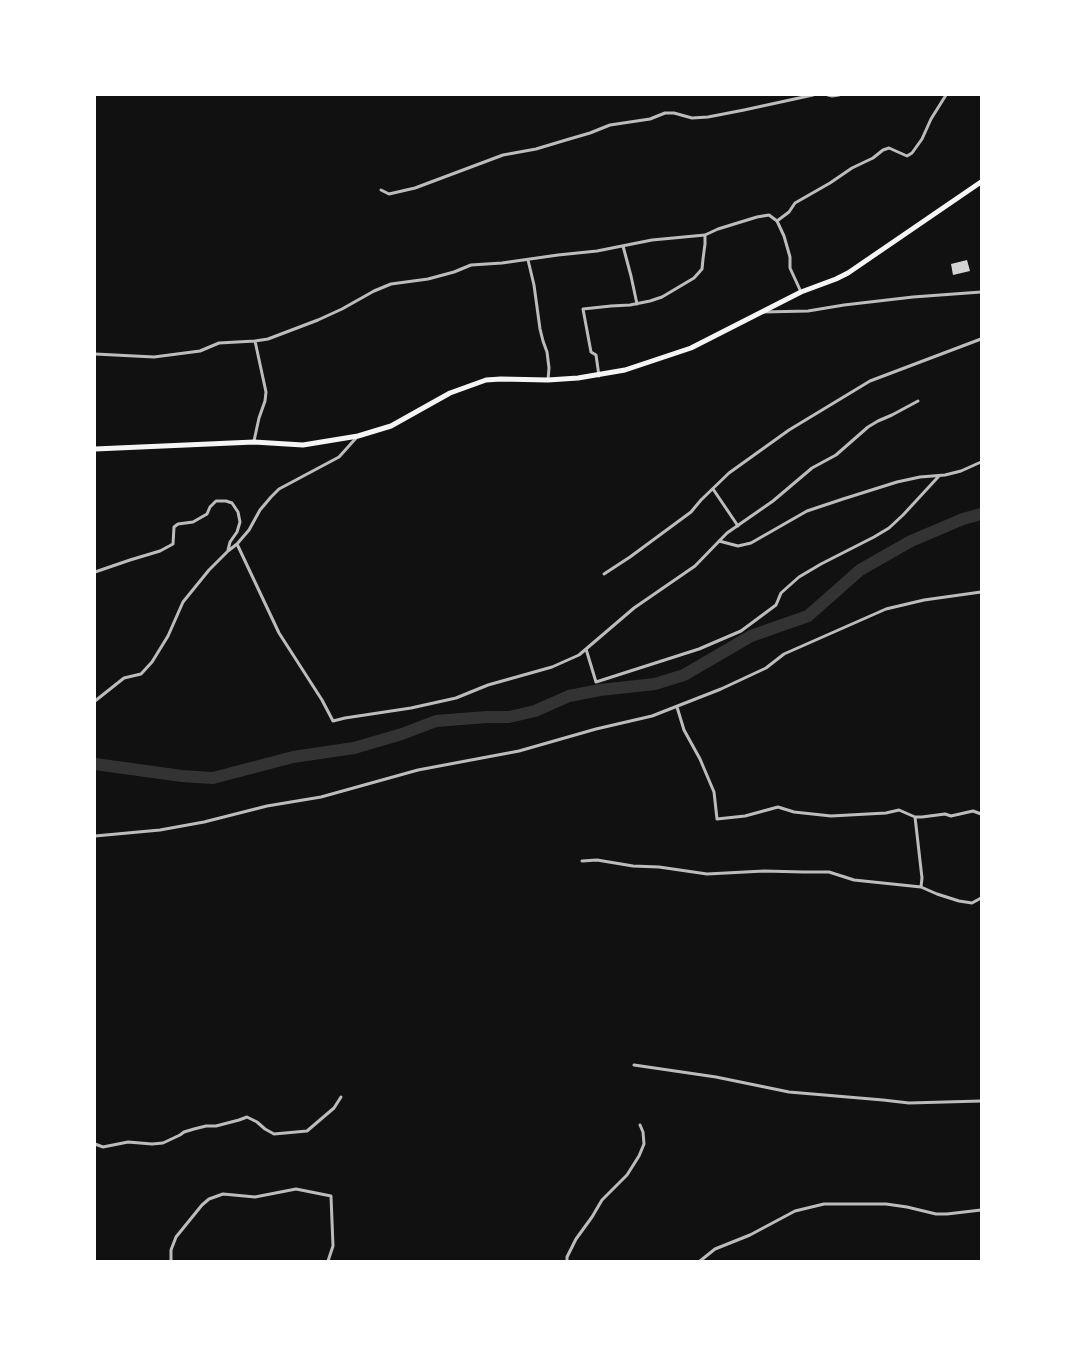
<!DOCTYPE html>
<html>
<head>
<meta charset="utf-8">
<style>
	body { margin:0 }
	#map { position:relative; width:1076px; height:1356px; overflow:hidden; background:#111; font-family:Roboto,sans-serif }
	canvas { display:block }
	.frame { position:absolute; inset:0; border:96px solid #fff; pointer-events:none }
</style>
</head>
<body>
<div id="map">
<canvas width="1076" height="1356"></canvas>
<div class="frame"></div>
</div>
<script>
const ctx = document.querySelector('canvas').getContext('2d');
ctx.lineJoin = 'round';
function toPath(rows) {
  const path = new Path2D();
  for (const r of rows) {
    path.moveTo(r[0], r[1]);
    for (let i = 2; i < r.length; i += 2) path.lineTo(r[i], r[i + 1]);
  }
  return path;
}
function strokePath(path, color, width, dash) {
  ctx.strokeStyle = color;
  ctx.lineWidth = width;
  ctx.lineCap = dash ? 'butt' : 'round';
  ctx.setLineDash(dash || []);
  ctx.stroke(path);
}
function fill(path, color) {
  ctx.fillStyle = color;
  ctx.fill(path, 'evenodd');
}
strokePath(toPath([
	[95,764,182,776,213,778,293,757,354,748,402,734,436,721,487,717,509,717,535,711,569,696,600,690,655,684,684,675,751,636,808,616,860,570,911,541,963,519,981,514]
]), '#333', 12);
fill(toPath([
	[967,260,970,271,953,275,951,264]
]), '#d3d3d3');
strokePath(toPath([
	[828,95,832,96,839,95],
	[381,190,389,194,415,188,503,155,536,149,566,140,590,133,610,125,650,119,665,113,674,113,692,118,708,117,744,110,813,95],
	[777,221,789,212,795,203,830,183,852,168,873,158,883,150,889,148,907,156,912,153,922,139,931,119,946,95],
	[623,246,631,276,637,304],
	[528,260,534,285,540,329,543,341,547,352,549,368,548,380],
	[763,312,808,311,844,305,913,297,981,292],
	[95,354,154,357,200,351,219,343,255,341,268,339,318,320,342,309,374,291,391,284,428,279,454,272,471,265,502,263,558,255,597,251,652,240,705,235,718,229,757,217,769,215,777,221,784,236,790,257,790,268,801,292],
	[599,376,596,355,591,352,583,309,611,306,630,305,650,301,662,297,694,278,702,269,703,259,705,244,705,235],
	[254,441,259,418,265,401,266,392,255,341],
	[713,489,738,526],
	[719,541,738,546,751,543,807,511,843,499,897,482,920,477,945,475,961,471,981,462],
	[237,544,279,633,322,700,333,721,345,718,411,708,456,698,488,685,552,667,579,655,634,608,695,566,727,533,773,501,812,468,836,455,868,427,878,421,892,415,918,401],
	[95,572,130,560,160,551,173,544,174,527,178,524,193,522,207,514,210,507,216,501,226,501,232,503,238,512,240,522,237,532,230,542,228,550],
	[604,574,630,557,691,512,701,500,729,473,789,430,870,381,981,339],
	[586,649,596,682,699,649,741,631,776,605,781,593,799,577,821,564,874,537,889,528,903,515,939,476],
	[95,701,124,678,141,674,152,662,168,636,183,602,209,570,228,551,237,544,249,530,260,510,271,497,279,489,339,457,357,437],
	[677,707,684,730,700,759,714,792,717,819,745,816,778,807,794,812,831,816,886,813,899,810,915,817,922,817,945,814,951,816,973,811,981,814],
	[915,817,922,878,921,887],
	[95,836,160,830,204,822,267,806,321,797,418,770,519,751,596,729,652,716,721,689,766,668,784,654,886,609,924,600,981,592],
	[582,861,597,860,633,866,659,867,707,874,764,871,803,872,829,872,854,880,921,887,937,894,959,901,972,903,981,898],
	[634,1065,716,1077,789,1092,883,1100,909,1103,981,1101],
	[95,1144,103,1147,128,1142,152,1144,163,1143,180,1135,184,1132,194,1129,206,1126,216,1126,239,1120,247,1117,257,1122,265,1129,274,1134,307,1131,334,1108,341,1097],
	[171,1261,171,1250,176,1237,202,1205,209,1199,223,1194,255,1197,296,1189,331,1196,333,1246,328,1261],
	[567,1261,567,1257,576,1239,592,1217,602,1200,627,1175,639,1156,644,1144,643,1132,640,1125],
	[700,1261,715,1249,750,1235,795,1211,824,1204,886,1204,907,1207,936,1214,947,1214,981,1210]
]), '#bcbcbc', 3);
strokePath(toPath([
	[95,449,254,442,303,445,358,436,391,426,450,393,486,380,501,379,548,380,578,378,625,370,691,348,801,292,836,279,848,273,981,182]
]), '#f5f5f5', 5);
</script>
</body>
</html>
